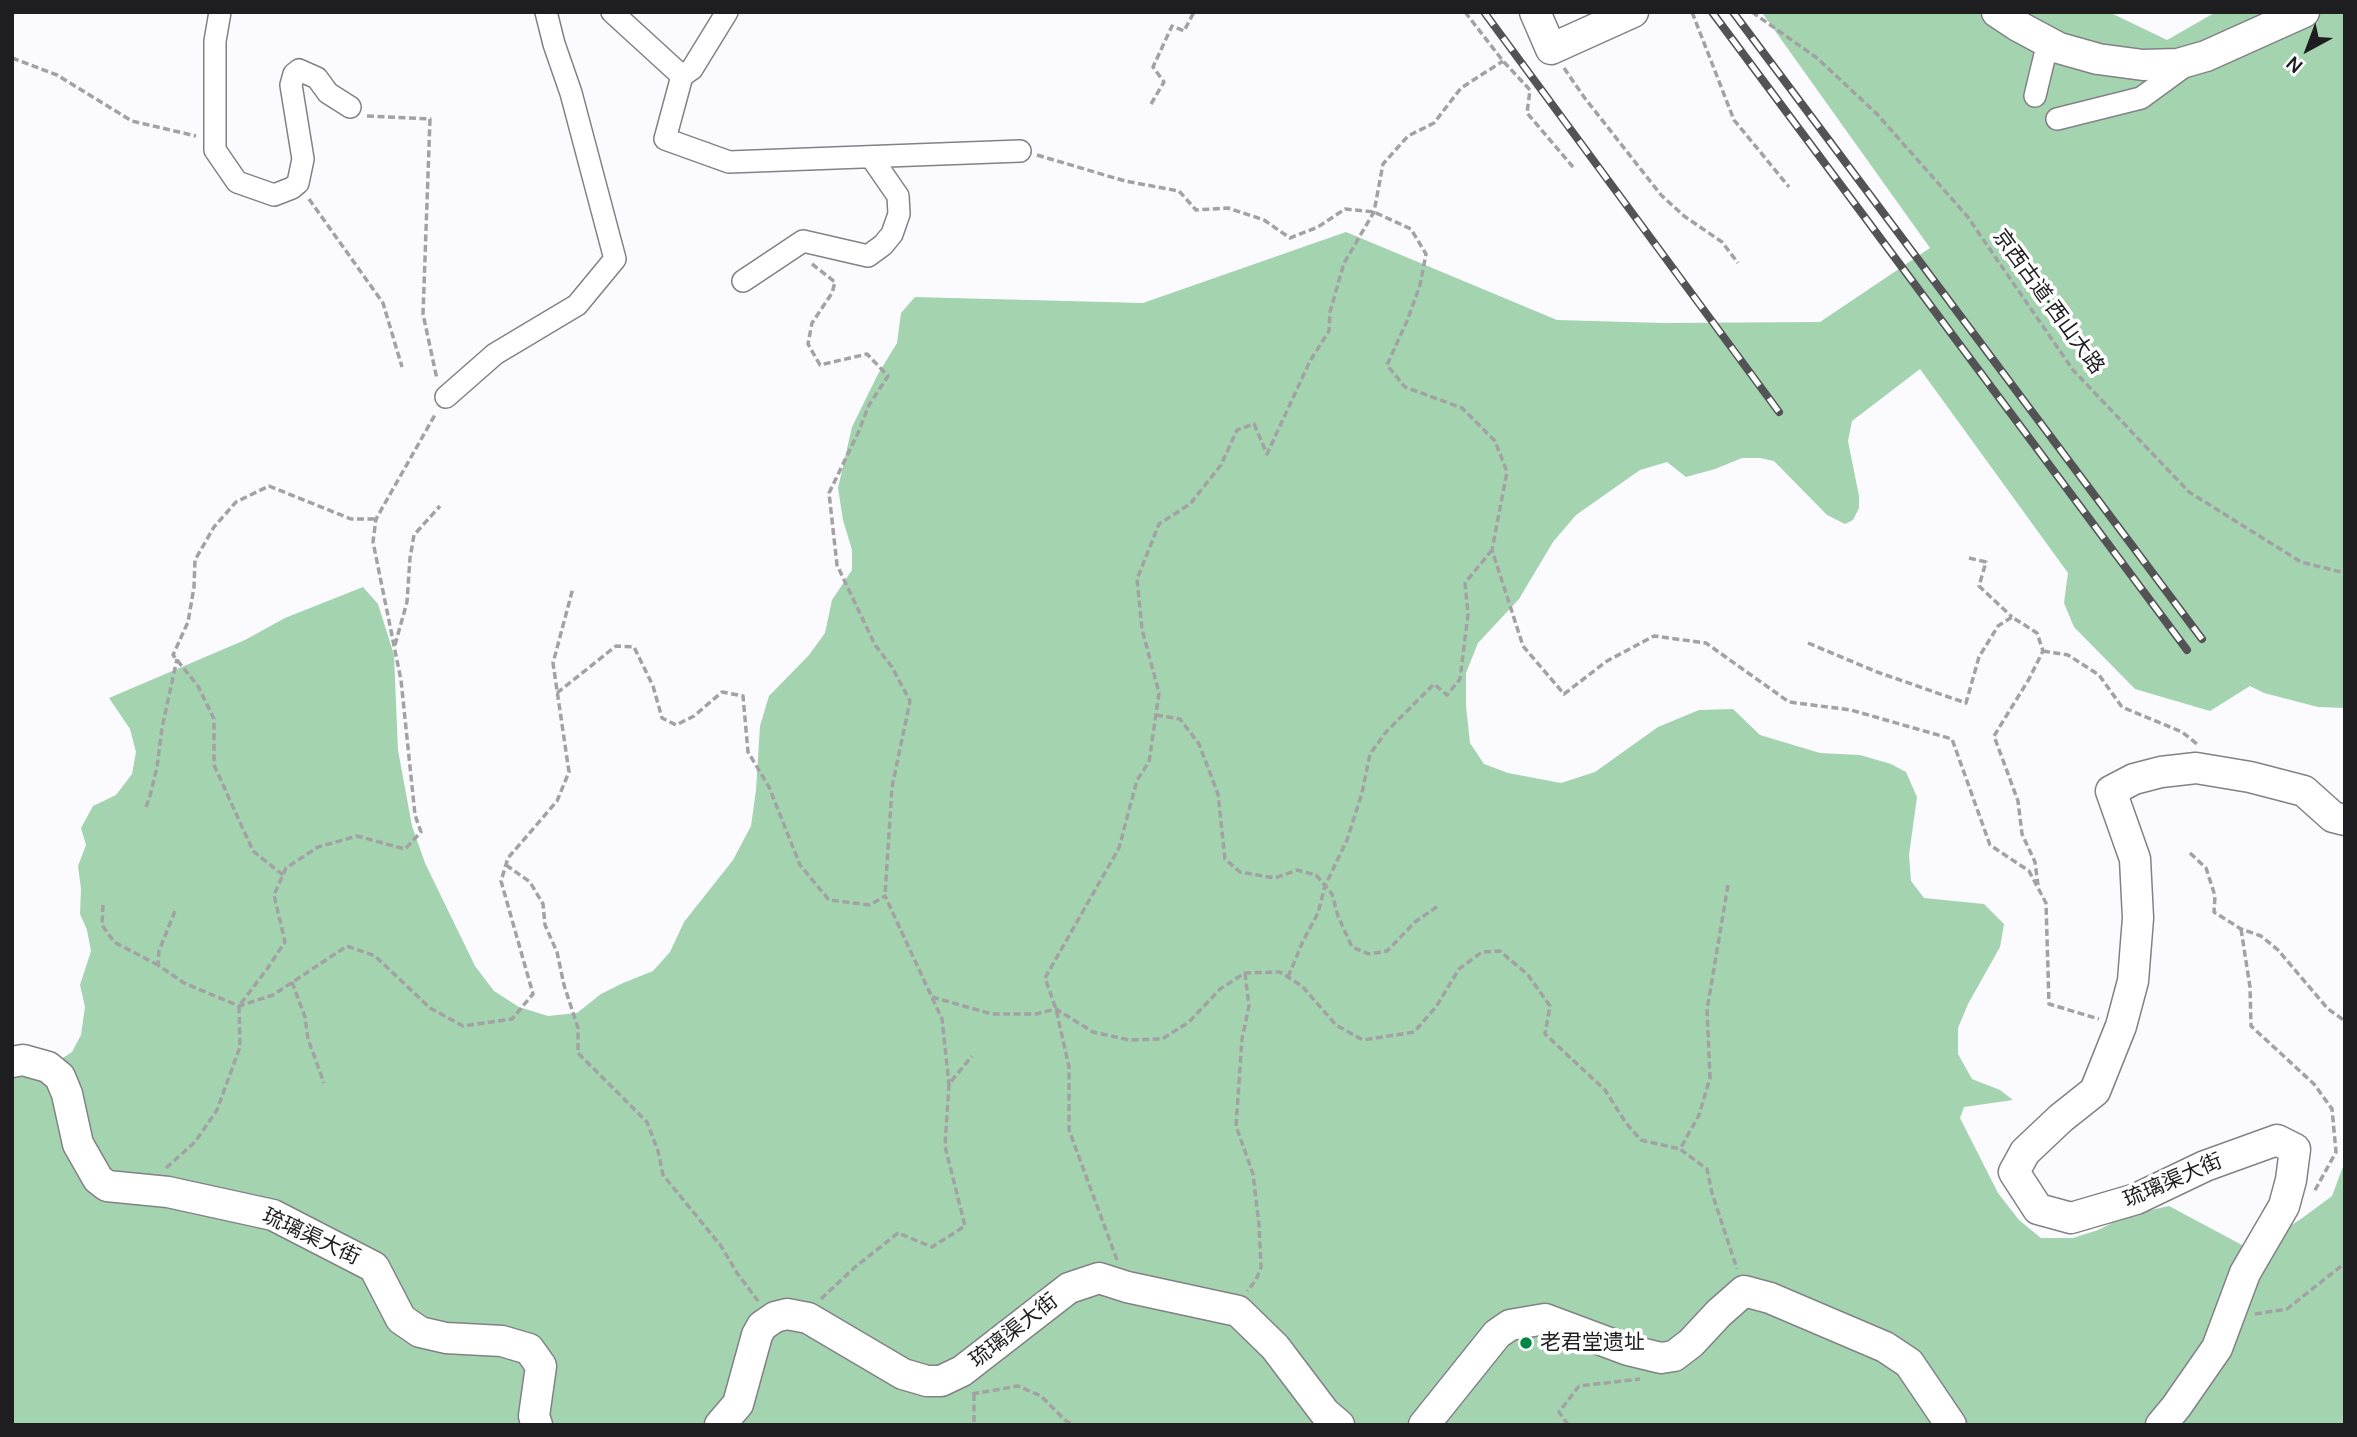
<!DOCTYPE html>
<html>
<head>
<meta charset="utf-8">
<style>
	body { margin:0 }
	#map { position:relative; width:2357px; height:1437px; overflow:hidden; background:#fbfaff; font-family:Manrope,sans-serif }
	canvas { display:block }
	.frame { position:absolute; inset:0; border:14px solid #1e1e20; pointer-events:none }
	.north { position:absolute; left:2273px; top:14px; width:70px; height:70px; -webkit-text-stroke:5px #fff; paint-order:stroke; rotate:221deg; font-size:19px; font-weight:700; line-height:28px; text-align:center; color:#1e1e20 }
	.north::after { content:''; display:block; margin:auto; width:24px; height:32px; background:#1e1e20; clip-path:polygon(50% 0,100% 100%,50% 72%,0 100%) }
</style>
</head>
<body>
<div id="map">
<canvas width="2357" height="1437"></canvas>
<div class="frame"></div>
<div class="north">N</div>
</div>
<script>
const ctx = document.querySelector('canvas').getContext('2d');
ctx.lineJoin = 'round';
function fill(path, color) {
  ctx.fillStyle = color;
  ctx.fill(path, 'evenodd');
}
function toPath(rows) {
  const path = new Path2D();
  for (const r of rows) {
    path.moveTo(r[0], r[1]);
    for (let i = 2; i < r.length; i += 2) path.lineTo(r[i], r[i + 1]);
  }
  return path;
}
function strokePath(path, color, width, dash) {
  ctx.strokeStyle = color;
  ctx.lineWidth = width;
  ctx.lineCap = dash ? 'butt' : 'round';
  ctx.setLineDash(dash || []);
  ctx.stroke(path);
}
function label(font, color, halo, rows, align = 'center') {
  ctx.font = font + ' Manrope,"Noto Sans SC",sans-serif';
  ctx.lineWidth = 7;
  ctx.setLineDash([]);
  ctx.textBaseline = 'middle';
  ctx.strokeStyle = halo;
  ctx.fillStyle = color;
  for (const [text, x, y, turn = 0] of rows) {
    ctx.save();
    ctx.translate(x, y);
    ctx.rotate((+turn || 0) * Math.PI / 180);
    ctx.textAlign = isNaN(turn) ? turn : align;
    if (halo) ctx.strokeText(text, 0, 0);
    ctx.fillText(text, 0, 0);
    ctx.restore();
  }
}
fill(toPath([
	[1777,12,2109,12,2167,40,2216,12,2345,12,2345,708,2318,707,2264,693,2250,686,2210,711,2135,689,2074,627,2064,603,2068,573,1920,369,1852,421,1848,441,1859,496,1859,508,1853,520,1845,524,1827,515,1774,461,1760,458,1742,458,1715,469,1686,477,1667,462,1640,470,1576,515,1553,542,1519,599,1478,643,1466,673,1466,706,1470,743,1484,764,1508,773,1561,783,1595,772,1658,727,1699,710,1733,709,1760,735,1820,753,1860,755,1891,764,1906,772,1917,797,1909,855,1911,881,1924,898,1984,904,2004,924,2000,947,1968,1004,1958,1028,1958,1054,1972,1079,2000,1090,2013,1100,1964,1107,1960,1118,1998,1193,2019,1220,2041,1238,2073,1238,2098,1230,2128,1215,2169,1206,2242,1245,2258,1246,2301,1219,2332,1196,2345,1161,2345,1425,12,1425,12,1052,52,1065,72,1052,81,1035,85,1007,80,985,91,951,87,930,80,914,81,889,78,866,86,845,81,828,93,806,116,795,132,774,136,752,130,729,109,698,245,640,285,618,363,587,378,604,394,655,398,750,412,826,425,863,475,966,494,991,519,1007,548,1016,577,1013,601,994,623,983,653,971,670,952,684,922,733,860,751,826,756,790,760,726,769,696,809,655,825,633,832,600,852,570,852,550,843,520,838,488,852,427,878,374,897,343,901,313,915,297,1143,303,1346,232,1557,320,1663,323,1820,322,1930,248,1763,14]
]), '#a4d3af');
const street = toPath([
	[220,12,215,41,215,150,237,182,274,195,292,188,298,183,303,159,291,85,294,74,299,70,317,78,328,93,350,107],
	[612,12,682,76],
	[727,12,692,69,682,76,665,139,729,162,1020,151],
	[2035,96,2048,42],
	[2057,119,2141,98,2189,63],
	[743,281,803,241,868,256,883,245,892,234,899,214,898,196,871,157],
	[446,397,495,354,577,305,615,259,571,93,554,44,546,12]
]);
const secondary = toPath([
	[1535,12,1551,49,1633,12],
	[1997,12,2018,26,2059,48,2098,59,2143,65,2178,64,2206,56,2304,12],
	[12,1062,23,1060,48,1067,60,1077,67,1094,78,1144,98,1179,107,1186,168,1192,273,1215,374,1267,401,1319,420,1332,446,1338,502,1341,529,1349,541,1366,534,1416,537,1425],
	[720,1425,738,1404,757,1335,762,1326,775,1317,787,1314,808,1318,903,1374,927,1381,941,1381,962,1371,1069,1288,1099,1278,1127,1287,1238,1311,1275,1347,1325,1413,1339,1425],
	[1424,1425,1497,1334,1510,1325,1545,1319,1628,1350,1661,1358,1674,1356,1691,1343,1719,1313,1744,1291,1770,1298,1885,1347,1909,1363,1951,1425],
	[2161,1425,2176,1407,2217,1348,2245,1273,2284,1206,2291,1180,2295,1149,2277,1140,2205,1166,2136,1199,2071,1218,2038,1209,2014,1172,2025,1152,2061,1118,2095,1091,2121,1026,2133,981,2138,918,2135,859,2111,791,2134,779,2161,772,2196,768,2250,777,2304,791,2333,817,2345,820]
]);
strokePath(street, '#828186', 24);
strokePath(secondary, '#828186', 33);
strokePath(toPath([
	[1465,12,1503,61,1530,90,1527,113,1573,167],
	[1692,12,1734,120,1789,187],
	[1752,12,1817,58,1877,114,1967,216,2073,370,2189,492,2301,562,2345,573],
	[12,58,57,75,132,121,196,136],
	[1564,68,1584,97,1661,195,1684,216,1722,242,1738,263],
	[1151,104,1164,82,1153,67,1172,26,1184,31,1194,12],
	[367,116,430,119,423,314,437,379],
	[1037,155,1125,181,1179,191,1196,210,1228,208,1264,220,1290,238,1318,227,1345,209,1374,212,1411,229,1426,254,1420,285,1407,321,1387,365,1405,387,1462,408,1495,441,1507,472,1492,550,1523,646,1564,694,1607,661,1654,636,1706,643,1789,702,1851,710,1952,739,1990,845,2029,871,2046,903,2049,1004,2099,1019],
	[309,199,383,303,402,367],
	[812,264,835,282,832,293,812,323,808,344,820,365,867,354,888,376,869,405,858,433,829,493,837,565,875,645,892,667,910,701,892,787,885,896],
	[1969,558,1986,562,1979,586,2012,617],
	[1808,643,1877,672,1966,703,1979,657,1998,626,2012,617,2037,633,2043,651,2029,679,1994,736,2018,801,2022,834,2035,862,2038,885],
	[395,645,407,602,410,558,414,535,440,506],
	[2043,651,2068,655,2099,675,2122,707,2182,732,2197,744],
	[557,693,616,646,634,647,653,686,662,718,676,725,694,716,722,692,743,696,748,752,769,787,800,865,829,900,870,905,885,896,942,1019,949,1084],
	[1156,715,1180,719,1199,744,1218,794,1225,859,1240,872,1275,878,1297,870,1316,875,1332,894,1338,916,1352,947,1369,954,1387,951,1415,922,1438,906],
	[146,807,150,796,157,767,162,728,177,659],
	[2190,853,2206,868,2215,896,2214,912,2241,929,2261,936,2278,950,2328,1009,2345,1021],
	[506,865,530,882,543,904,545,925,557,952,564,985,578,1028,578,1053,647,1122,658,1151,663,1175,721,1246,737,1273,758,1301],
	[283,875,253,851,214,765,214,719,198,686,173,655,188,622,194,587,195,560,214,527,236,502,269,486,351,519,376,519],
	[1728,885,1707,1010,1710,1078,1699,1115,1680,1149,1707,1169,1712,1193,1737,1269],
	[103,905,102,925,114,942,158,965],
	[175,911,159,951,158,965,184,983,239,1006,273,995,347,946,375,956,430,1008,463,1026,512,1019,533,994,501,881,508,858,557,801,569,772,553,663,573,588],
	[2241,929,2250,987,2251,1026,2314,1084,2332,1109,2336,1152,2314,1192],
	[1245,973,1249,1006,1242,1039,1236,1126,1253,1174,1259,1225,1261,1267,1256,1280,1247,1291],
	[1288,977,1303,941,1318,913,1325,886,1347,840,1362,793,1370,754,1386,732,1434,684,1447,695,1460,679,1468,614,1465,583,1492,550],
	[292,982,305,1017,308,1039,324,1083],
	[932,997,992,1014,1036,1014,1056,1009,1093,1032,1129,1040,1162,1039,1189,1022,1220,989,1245,973,1280,972,1302,986,1336,1025,1363,1040,1414,1032,1436,1007,1459,969,1482,952,1500,951,1528,975,1550,1006,1545,1034,1605,1090,1626,1123,1641,1140,1680,1149],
	[166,1168,195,1142,217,1110,240,1047,239,1006,267,969,285,942,274,895,286,868,318,847,357,836,405,849,421,832,415,815,401,680,373,542,376,519,436,413],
	[1117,1260,1069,1130,1069,1067,1056,1009,1045,978,1119,848,1137,780,1149,762,1159,693,1142,629,1137,579,1159,524,1190,504,1221,465,1237,430,1254,424,1267,454,1310,361,1329,331,1330,312,1344,263,1374,212,1383,164,1408,136,1434,123,1461,88,1503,61],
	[821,1299,854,1268,898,1233,932,1247,965,1226,945,1146,949,1084,972,1056],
	[2255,1314,2287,1309,2345,1263],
	[972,1394,1018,1386,1041,1396,1066,1421,1074,1425],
	[974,1394,974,1425],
	[1568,1425,1559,1412,1579,1386,1640,1379]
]), '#a2a2a5', 3.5, [7, 3.5]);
strokePath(street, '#fff', 21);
strokePath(secondary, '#fff', 30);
const rail = toPath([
	[1484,12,1779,412],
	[1712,12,2187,650],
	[1733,12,2202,639]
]);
strokePath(rail, '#535355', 8);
strokePath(rail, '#fff', 5, [16]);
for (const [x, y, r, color] of [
	[1526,1343,7,"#008743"]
]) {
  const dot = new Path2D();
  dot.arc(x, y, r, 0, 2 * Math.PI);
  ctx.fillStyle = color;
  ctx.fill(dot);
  strokePath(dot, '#fff', 2.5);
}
label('21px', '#1e1e20', '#fff', [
	["京西古道·西山大路",2048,302,54],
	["琉璃渠大街",2173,1181,-23],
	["琉璃渠大街",311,1237,25],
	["琉璃渠大街",1014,1331,-38]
]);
label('21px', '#1e1e20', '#fff', [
	["老君堂遗址",1540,1343]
], 'left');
</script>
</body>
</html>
